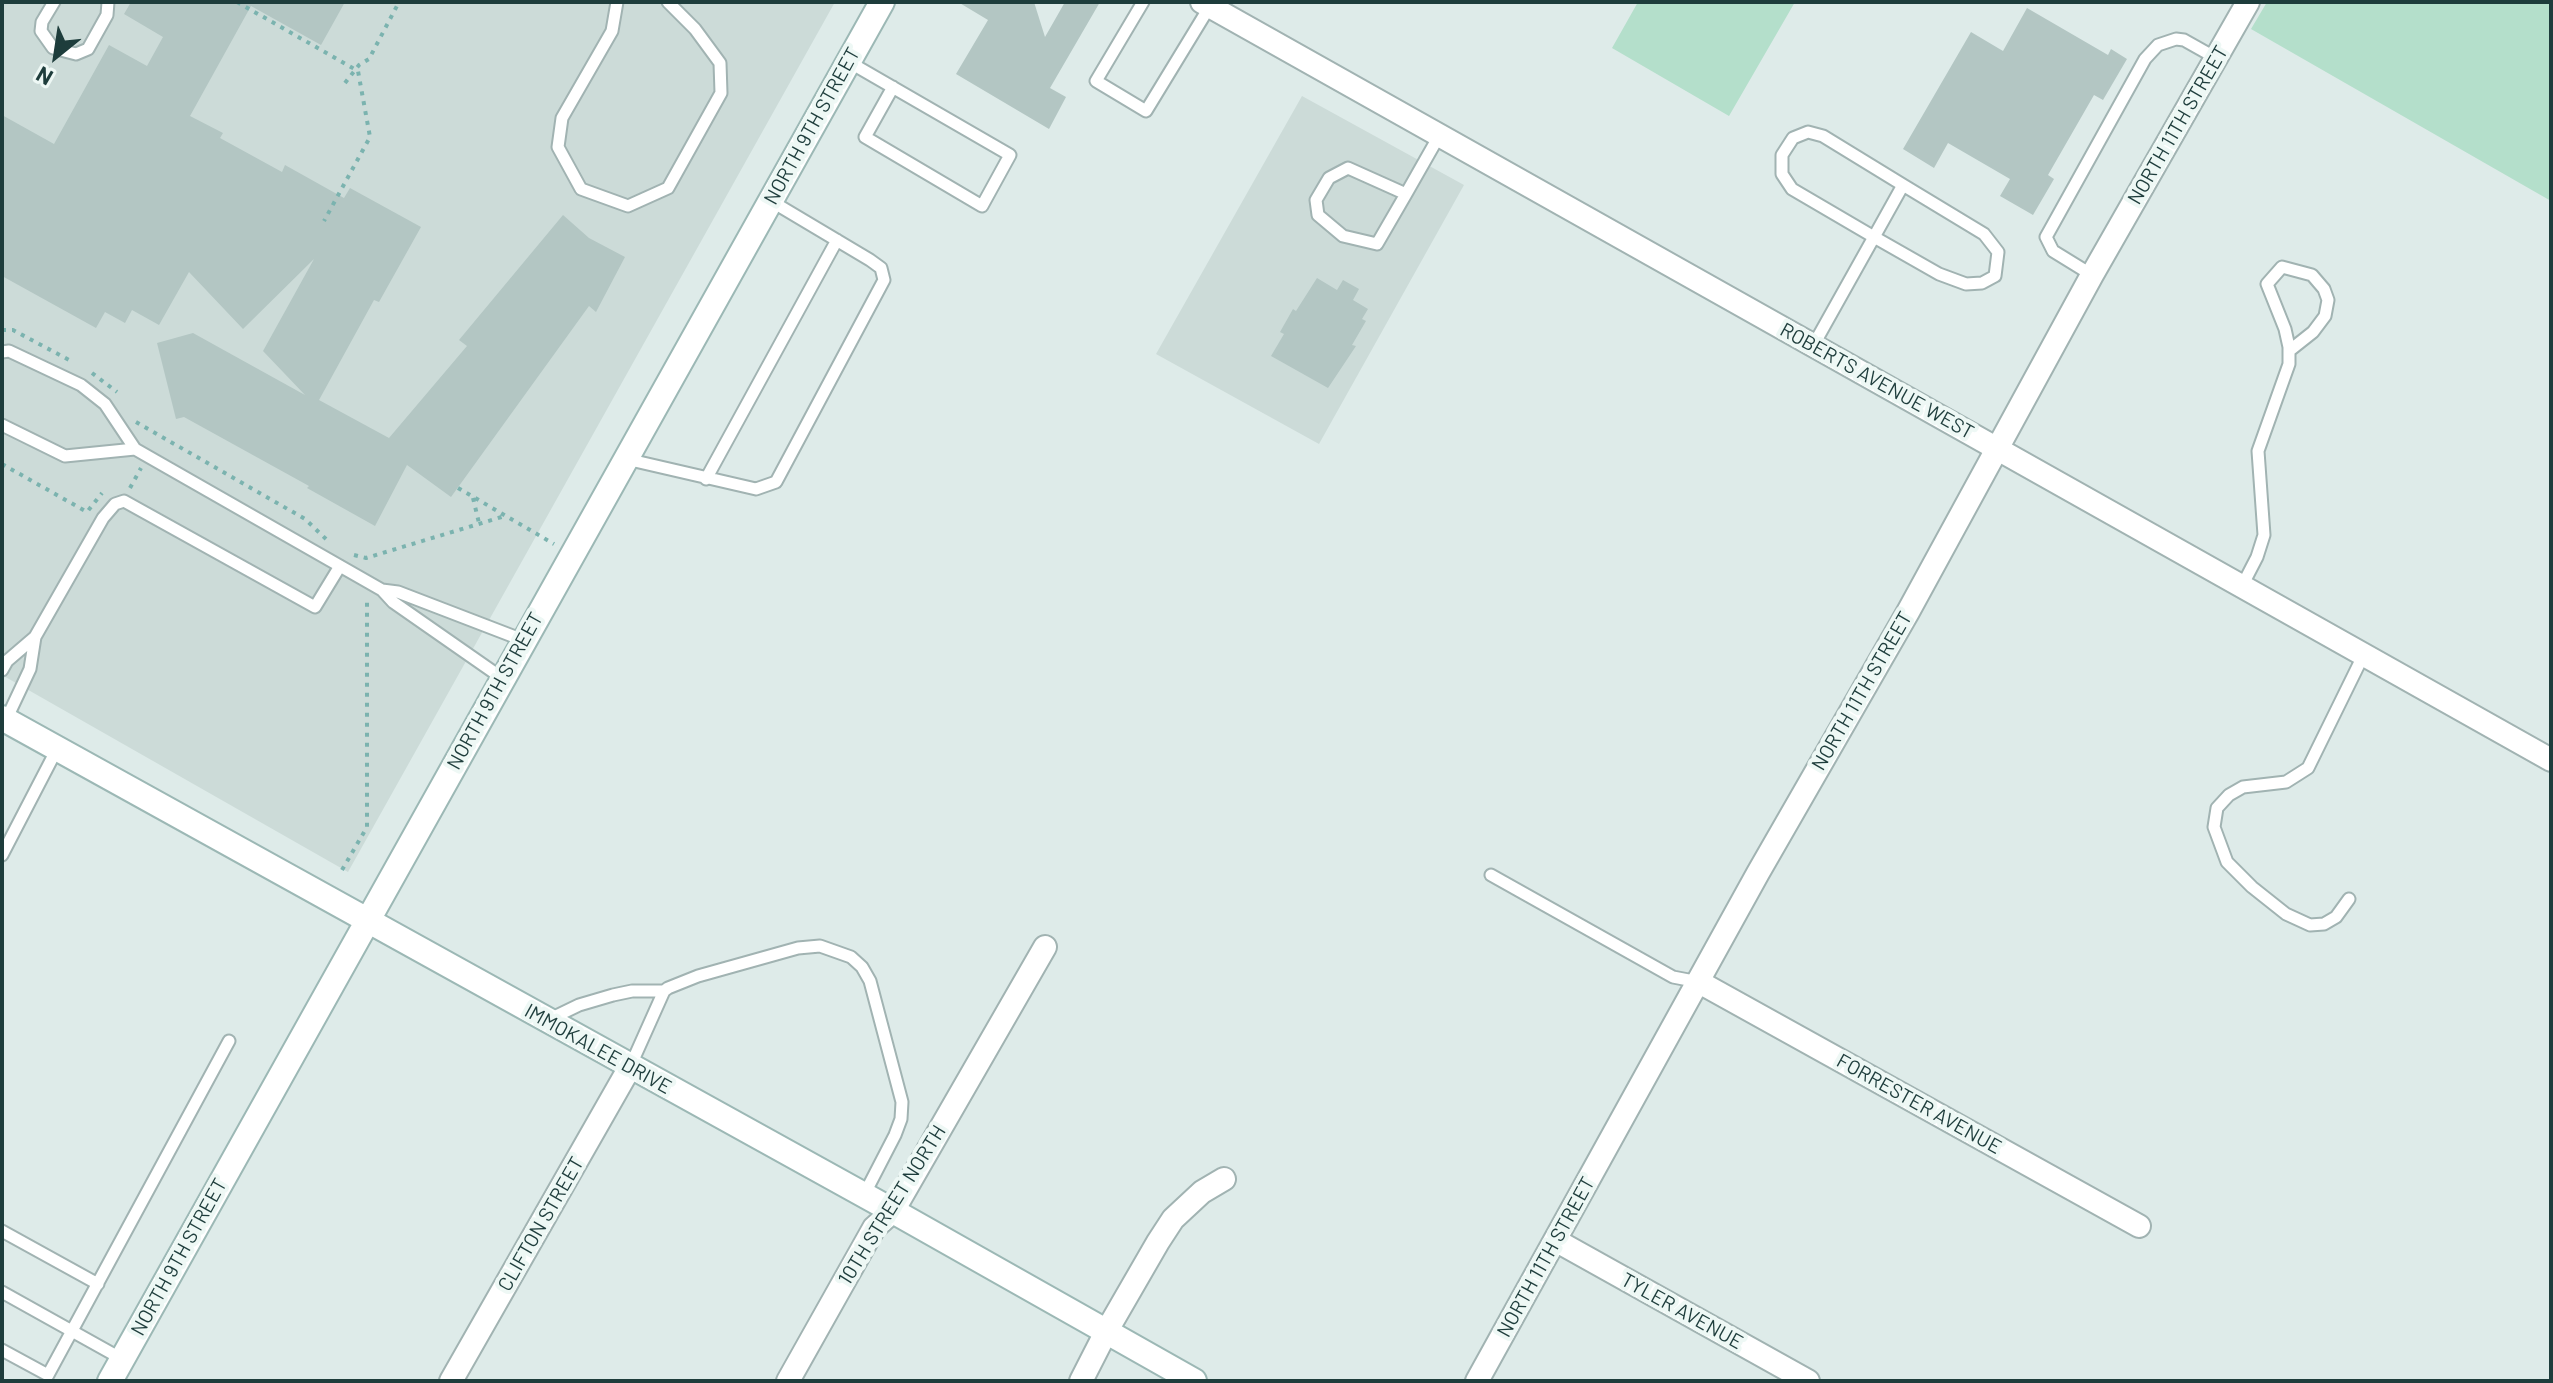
<!DOCTYPE html>
<html>
<head>
<meta charset="utf-8">
<style>
	body { margin:0 }
	#map { position:relative; width:2553px; height:1383px; overflow:hidden; background:#deebe9; font-family:Barlow,sans-serif }
	canvas { display:block }
	.frame { position:absolute; inset:0; border:4px solid #1e3d3c; pointer-events:none }
	.north { position:absolute; left:16px; top:16px; width:80px; height:80px; -webkit-text-stroke:6px #eef8f5; paint-order:stroke; rotate:210deg; font-size:22px; font-weight:700; line-height:32px; text-align:center; color:#1e3d3c }
	.north::after { content:''; display:block; margin:auto; width:28px; height:36px; background:#1e3d3c; clip-path:polygon(50% 0,100% 100%,50% 72%,0 100%) }
</style>
</head>
<body>
<div id="map">
<canvas width="2553" height="1383"></canvas>
<div class="frame"></div>
<div class="north">N</div>
</div>
<script>
const ctx = document.querySelector('canvas').getContext('2d');
ctx.lineJoin = 'round';
function fill(path, color) {
  ctx.fillStyle = color;
  ctx.fill(path, 'evenodd');
}
function toPath(rows) {
  const path = new Path2D();
  for (const r of rows) {
    path.moveTo(r[0], r[1]);
    for (let i = 2; i < r.length; i += 2) path.lineTo(r[i], r[i + 1]);
  }
  return path;
}
function strokePath(path, color, width, dash) {
  ctx.strokeStyle = color;
  ctx.lineWidth = width;
  ctx.lineCap = dash ? 'butt' : 'round';
  ctx.setLineDash(dash || []);
  ctx.stroke(path);
}
function label(font, color, halo, rows, align = 'center') {
  ctx.font = font + ' Barlow,sans-serif';
  ctx.lineWidth = 8;
  ctx.setLineDash([]);
  ctx.textBaseline = 'middle';
  ctx.strokeStyle = halo;
  ctx.fillStyle = color;
  for (const [text, x, y, turn = 0] of rows) {
    ctx.save();
    ctx.translate(x, y);
    ctx.rotate((+turn || 0) * Math.PI / 180);
    ctx.textAlign = isNaN(turn) ? turn : align;
    if (halo) ctx.strokeText(text, 0, 0);
    ctx.fillText(text, 0, 0);
    ctx.restore();
  }
}
fill(toPath([
	[2,2,835,2,348,872,2,675],
	[1302,96,1464,185,1319,444,1156,354]
]), '#ccdbd8');
fill(toPath([
	[1638,2,1795,2,1729,116,1612,48],
	[2267,2,2551,2,2551,201,2251,29]
]), '#b4dfcb');
fill(toPath([
	[131,2,345,2,321,45,251,6,190,116,223,133,220,138,282,172,285,165,344,198,350,188,421,227,379,302,374,300,319,400,389,438,467,346,459,340,563,215,589,238,625,257,596,312,589,306,451,497,407,465,375,526,307,488,309,486,184,417,176,419,157,343,193,333,305,395,263,351,314,259,243,329,189,272,159,325,132,310,125,323,105,312,96,328,2,276,2,115,54,144,109,45,147,66,163,37,124,14],
	[958,2,1034,2,1045,37,1065,2,1100,2,1050,88,1066,97,1049,129,956,74,988,20],
	[2027,8,2108,55,2111,49,2127,59,2103,100,2094,95,2048,175,2054,179,2033,215,2000,196,2010,179,1948,143,1934,168,1903,149,1971,32,2003,51],
	[1317,278,1337,290,1343,280,1359,289,1353,300,1368,309,1362,319,1366,321,1352,345,1356,346,1328,388,1271,356,1284,334,1280,332,1293,309,1296,311]
]), '#b3c6c3');
const lane = toPath([
	[54,2,42,22,41,31,53,48,76,54,88,49,107,15,108,2],
	[617,2,612,31,562,118,558,147,581,189,628,206,668,188,721,93,720,63,695,29,668,2],
	[1143,2,1096,81,1146,111,1210,6],
	[849,62,1010,155,982,206,865,137,893,87],
	[1406,194,1348,168,1329,178,1316,200,1318,215,1343,236,1377,244,1406,194,1439,136],
	[2092,275,2053,251,2046,237,2145,59,2158,45,2176,39,2184,40,2216,58],
	[1813,346,1874,237,1903,185,1984,234,1998,252,1995,276,1982,283,1966,284,1939,274,1874,237,1792,189,1782,174,1782,155,1793,138,1808,132,1823,136,1903,185],
	[2,352,9,351,81,385,105,404,135,449,382,590],
	[2,425,65,456,135,449],
	[626,459,756,489,776,482,884,280,881,268,870,260,771,201],
	[706,479,837,240],
	[2242,586,2257,557,2264,535,2258,451,2289,364,2289,347,2285,329,2267,284,2282,267,2312,275,2324,289,2328,300,2325,316,2313,332,2289,351],
	[35,637,103,518,115,504,124,501,315,607,340,566],
	[2,670,7,661,35,637,30,669,6,720],
	[502,678,393,602,382,590,398,592,523,640],
	[2,855,57,749],
	[1491,875,1673,977,1699,982],
	[2349,899,2336,917,2324,924,2310,925,2286,914,2252,887,2227,862,2214,827,2217,808,2229,795,2243,787,2286,782,2308,768,2364,654],
	[548,1020,579,1005,613,995,632,991,664,991],
	[630,1067,664,991,668,988,698,976,798,948,820,946,851,957,862,967,870,981,902,1102,901,1119,895,1135,864,1195],
	[2,1231,98,1284],
	[2,1292,122,1359],
	[2,1350,48,1375,229,1041]
]);
const street = toPath([
	[1202,2,2551,760],
	[1699,982,2139,1226],
	[1555,1240,1808,1381],
	[451,1381,630,1067],
	[788,1381,874,1228,893,1211,1045,947],
	[1081,1381,1106,1332,1158,1242,1173,1219,1202,1192,1224,1179],
	[1477,1381,1758,873,1908,612,2092,275,2248,2]
]);
const secondary = toPath([
	[2,718,893,1211,1194,1381],
	[110,1381,882,2]
]);
strokePath(lane, '#a1b3b2', 15);
strokePath(street, '#a1b3b2', 26);
strokePath(secondary, '#9cb8b5', 28);
strokePath(toPath([
	[237,2,358,71,370,137,324,221],
	[345,83,359,65,369,59,399,2],
	[2,330,13,330,71,361],
	[92,373,117,392],
	[136,422,305,519,326,539],
	[2,464,87,512,102,493],
	[130,488,141,468],
	[458,488,554,544],
	[473,498,479,523],
	[354,555,366,558,505,516],
	[342,870,367,827,367,599]
]), '#7bb3af', 4, [4, 6]);
strokePath(lane, '#fff', 11);
strokePath(street, '#fff', 22);
strokePath(secondary, '#fff', 24);
label('20px', '#1e3d3c', '#eef8f5', [
	["NORTH 11TH STREET",2178,125,-60],
	["NORTH 9TH STREET",812,126,-61],
	["ROBERTS AVENUE WEST",1877,381,29],
	["NORTH 9TH STREET",495,691,-61],
	["NORTH 11TH STREET",1862,691,-60],
	["IMMOKALEE DRIVE",598,1049,29],
	["FORRESTER AVENUE",1919,1104,29],
	["10TH STREET NORTH",892,1205,-58],
	["CLIFTON STREET",541,1224,-60],
	["NORTH 9TH STREET",179,1257,-61],
	["NORTH 11TH STREET",1546,1257,-61],
	["TYLER AVENUE",1682,1311,29]
]);
</script>
</body>
</html>
